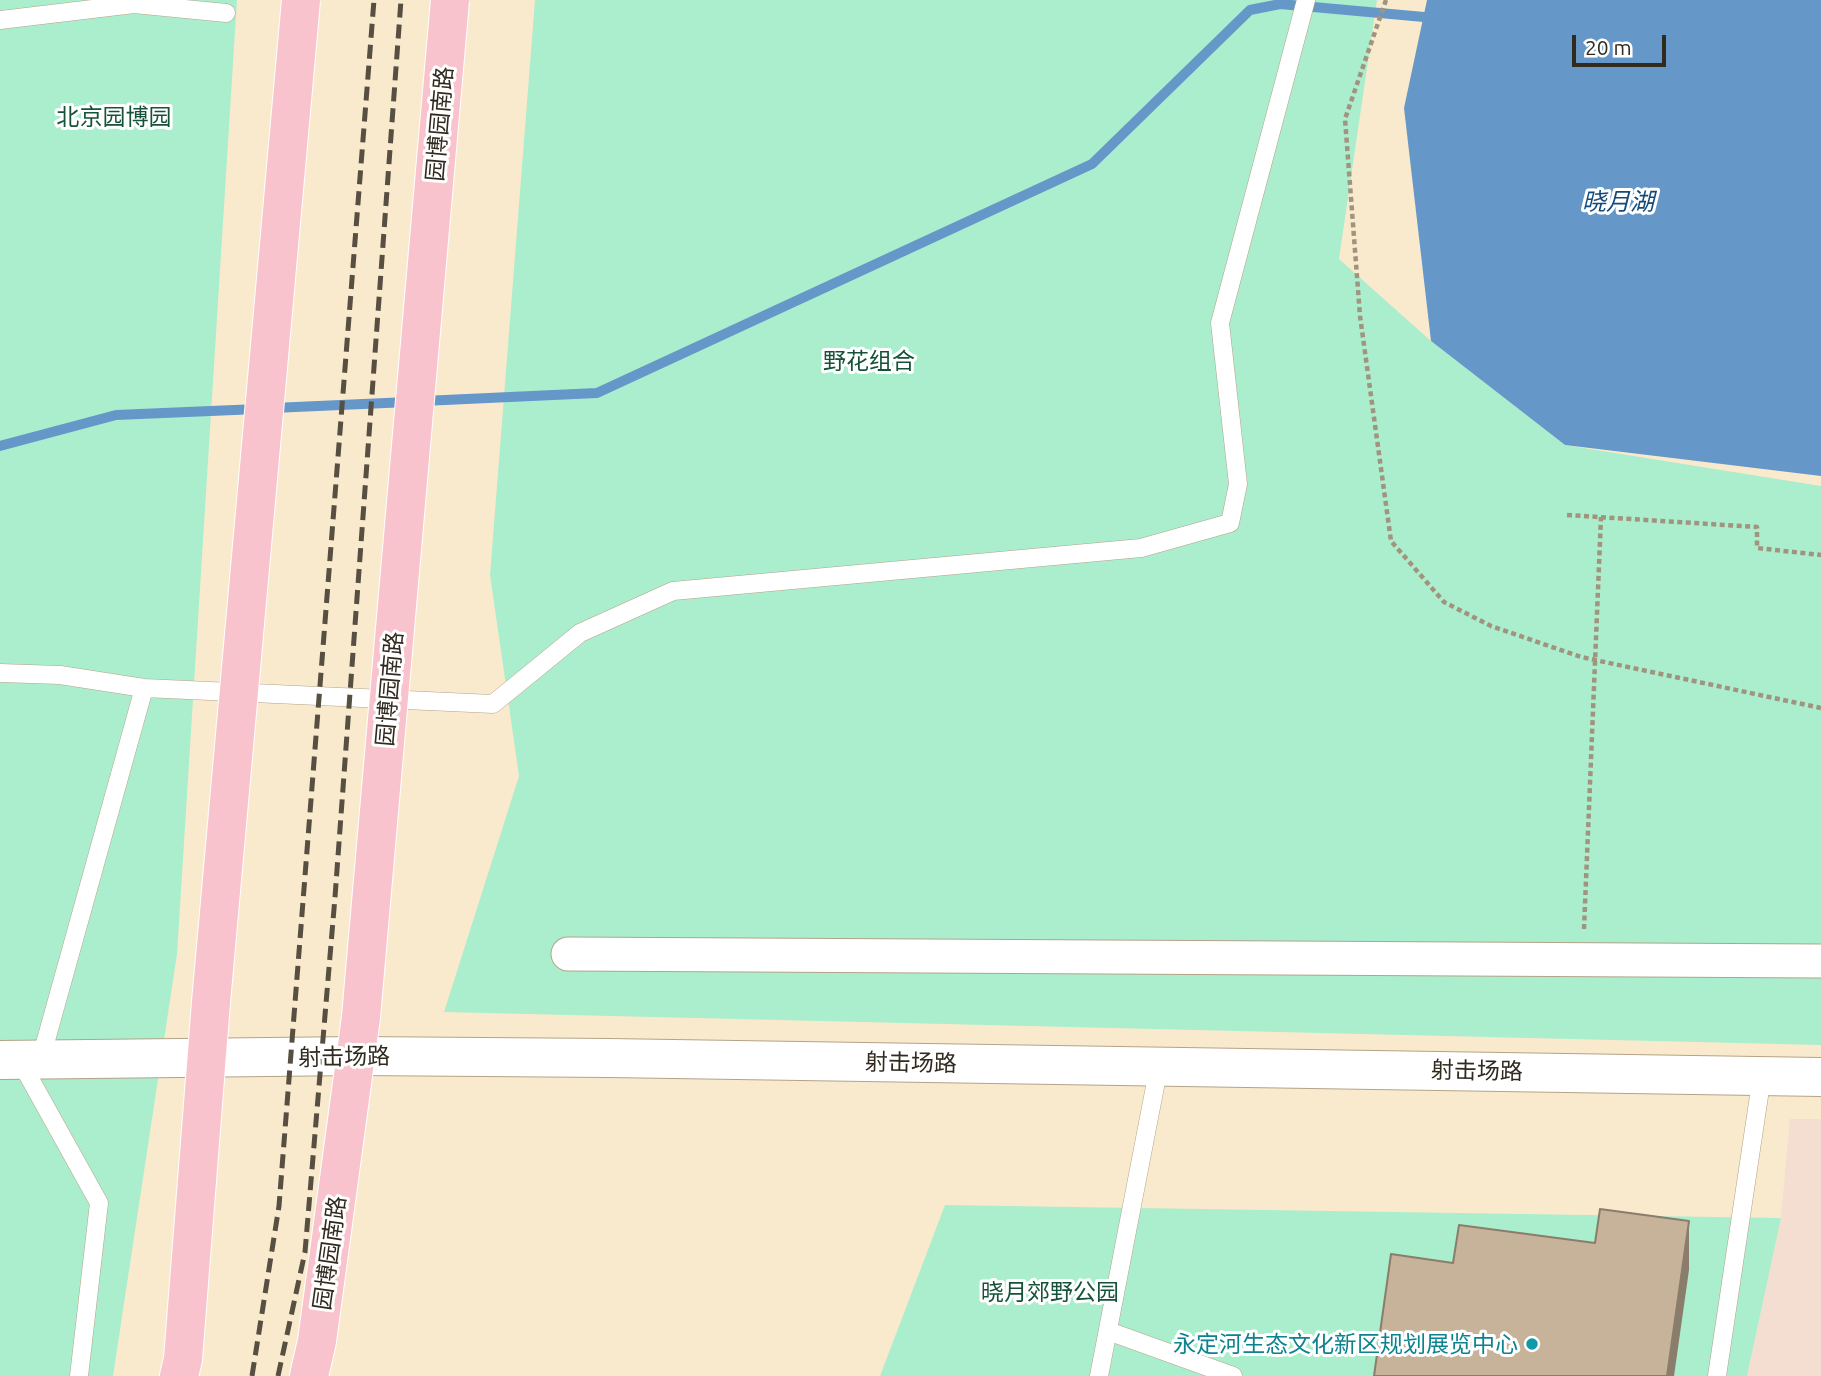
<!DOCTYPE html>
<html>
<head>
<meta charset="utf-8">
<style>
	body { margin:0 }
	#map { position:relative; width:1821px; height:1376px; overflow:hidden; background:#faeacd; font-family:Ubuntu,sans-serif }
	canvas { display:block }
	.scale { position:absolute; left:1572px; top:35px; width:94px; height:32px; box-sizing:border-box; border:4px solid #302a1f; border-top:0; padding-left:9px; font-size:21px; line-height:24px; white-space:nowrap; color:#302a1f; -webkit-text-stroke:5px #fff; paint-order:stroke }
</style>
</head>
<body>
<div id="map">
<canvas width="1821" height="1376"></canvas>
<div class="scale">20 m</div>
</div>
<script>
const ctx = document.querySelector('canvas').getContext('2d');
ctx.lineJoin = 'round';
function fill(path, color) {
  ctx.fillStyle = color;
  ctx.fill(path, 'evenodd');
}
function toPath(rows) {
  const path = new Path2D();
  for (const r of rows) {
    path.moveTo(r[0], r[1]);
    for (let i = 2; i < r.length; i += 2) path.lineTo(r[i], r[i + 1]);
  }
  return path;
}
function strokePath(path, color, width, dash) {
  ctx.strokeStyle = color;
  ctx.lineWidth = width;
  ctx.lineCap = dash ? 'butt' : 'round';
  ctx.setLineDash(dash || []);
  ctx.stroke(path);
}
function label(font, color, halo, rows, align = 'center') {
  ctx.font = font + ' Ubuntu,"Noto Sans SC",sans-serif';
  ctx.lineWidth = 6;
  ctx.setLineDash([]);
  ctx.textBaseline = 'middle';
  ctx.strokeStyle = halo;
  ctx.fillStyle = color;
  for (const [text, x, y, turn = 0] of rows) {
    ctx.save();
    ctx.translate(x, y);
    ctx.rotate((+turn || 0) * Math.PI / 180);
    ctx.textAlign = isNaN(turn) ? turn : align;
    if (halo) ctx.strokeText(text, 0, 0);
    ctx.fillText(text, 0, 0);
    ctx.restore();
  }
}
fill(toPath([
	[1790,1119,1821,1119,1821,1376,1747,1376,1781,1218]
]), '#f4ddd1');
fill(toPath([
	[0,0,237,0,177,954,113,1376,0,1376],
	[535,0,1377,0,1339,259,1431,341,1565,445,1821,486,1821,1045,444,1012,519,776,490,575],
	[945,1205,1781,1218,1747,1376,880,1376]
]), '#abeecd');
fill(toPath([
	[1427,0,1821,0,1821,476,1565,445,1431,341,1404,108]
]), '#6697c9');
strokePath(toPath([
	[423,401,597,393,1092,164,1250,10,1280,4,1424,17],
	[273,408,408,402],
	[0,446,116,415,258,409]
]), '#6697c9', 10);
const service = toPath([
	[0,20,134,4,226,13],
	[0,673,60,675,144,688,493,704,580,633,673,591,1141,548,1230,523,1238,484,1220,323,1306,0],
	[41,1058,144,688],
	[19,1059,99,1203,79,1376],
	[1108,1331,1233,1376],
	[1099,1376,1159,1066],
	[1717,1376,1762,1076]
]);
const minor = toPath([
	[568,954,1821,961]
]);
const tertiary = toPath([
	[0,1060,357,1056,609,1058,1821,1077]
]);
const primary = toPath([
	[179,1376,183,1359,211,1002],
	[309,1376,317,1341,361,1017]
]);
strokePath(service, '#b3a388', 19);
strokePath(minor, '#b3a388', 35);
strokePath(tertiary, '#b3a388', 40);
strokePath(primary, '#fff', 40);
strokePath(toPath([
	[1386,0,1345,119,1360,316,1391,541,1444,602,1491,626,1581,657,1821,708],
	[1567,515,1757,527,1757,548,1821,555],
	[1584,929,1601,517]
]), '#a0947f', 4.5, [5, 3.5]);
strokePath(service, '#fff', 18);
strokePath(minor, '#fff', 33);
strokePath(tertiary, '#fff', 38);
strokePath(primary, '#f8c3cd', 38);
strokePath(toPath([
	[252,1376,279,1206,374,0],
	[278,1376,305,1252,335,897,401,0]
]), '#574f41', 5, [14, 7]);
const primaryBridge = toPath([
	[211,1002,301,0],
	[361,1017,450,0]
]);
strokePath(primaryBridge, '#fff', 40, []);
strokePath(primaryBridge, '#f8c3cd', 38);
fill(toPath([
	[1689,1221,1689,1270,1674,1376,1667,1376]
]), '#8b7d6b');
const building = toPath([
	[1600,1209,1689,1221,1667,1376,1374,1376,1391,1254,1453,1263,1459,1225,1595,1243,1600,1209]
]);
fill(building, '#c6b399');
strokePath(building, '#8b7d6b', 2);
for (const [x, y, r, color] of [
	[1532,1344,7,"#0f9aa8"]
]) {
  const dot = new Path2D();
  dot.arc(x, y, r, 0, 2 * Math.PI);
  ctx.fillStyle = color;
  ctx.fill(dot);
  strokePath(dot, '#fff', 2.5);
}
label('23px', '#16523a', '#fff', [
	["北京园博园",114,117],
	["野花组合",869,361],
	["晓月郊野公园",1050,1292]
]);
label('23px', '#302a1f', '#fff', [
	["园博园南路",440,124,-85],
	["园博园南路",390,689,-85],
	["射击场路",344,1057,-1],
	["射击场路",911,1063,1],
	["射击场路",1477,1071,1],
	["园博园南路",330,1253,-82]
]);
label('23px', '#0d838f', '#fff', [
	["永定河生态文化新区规划展览中心",1518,1344]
], 'right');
label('italic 24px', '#134a79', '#fff', [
	["晓月湖",1618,202]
]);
</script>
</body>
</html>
